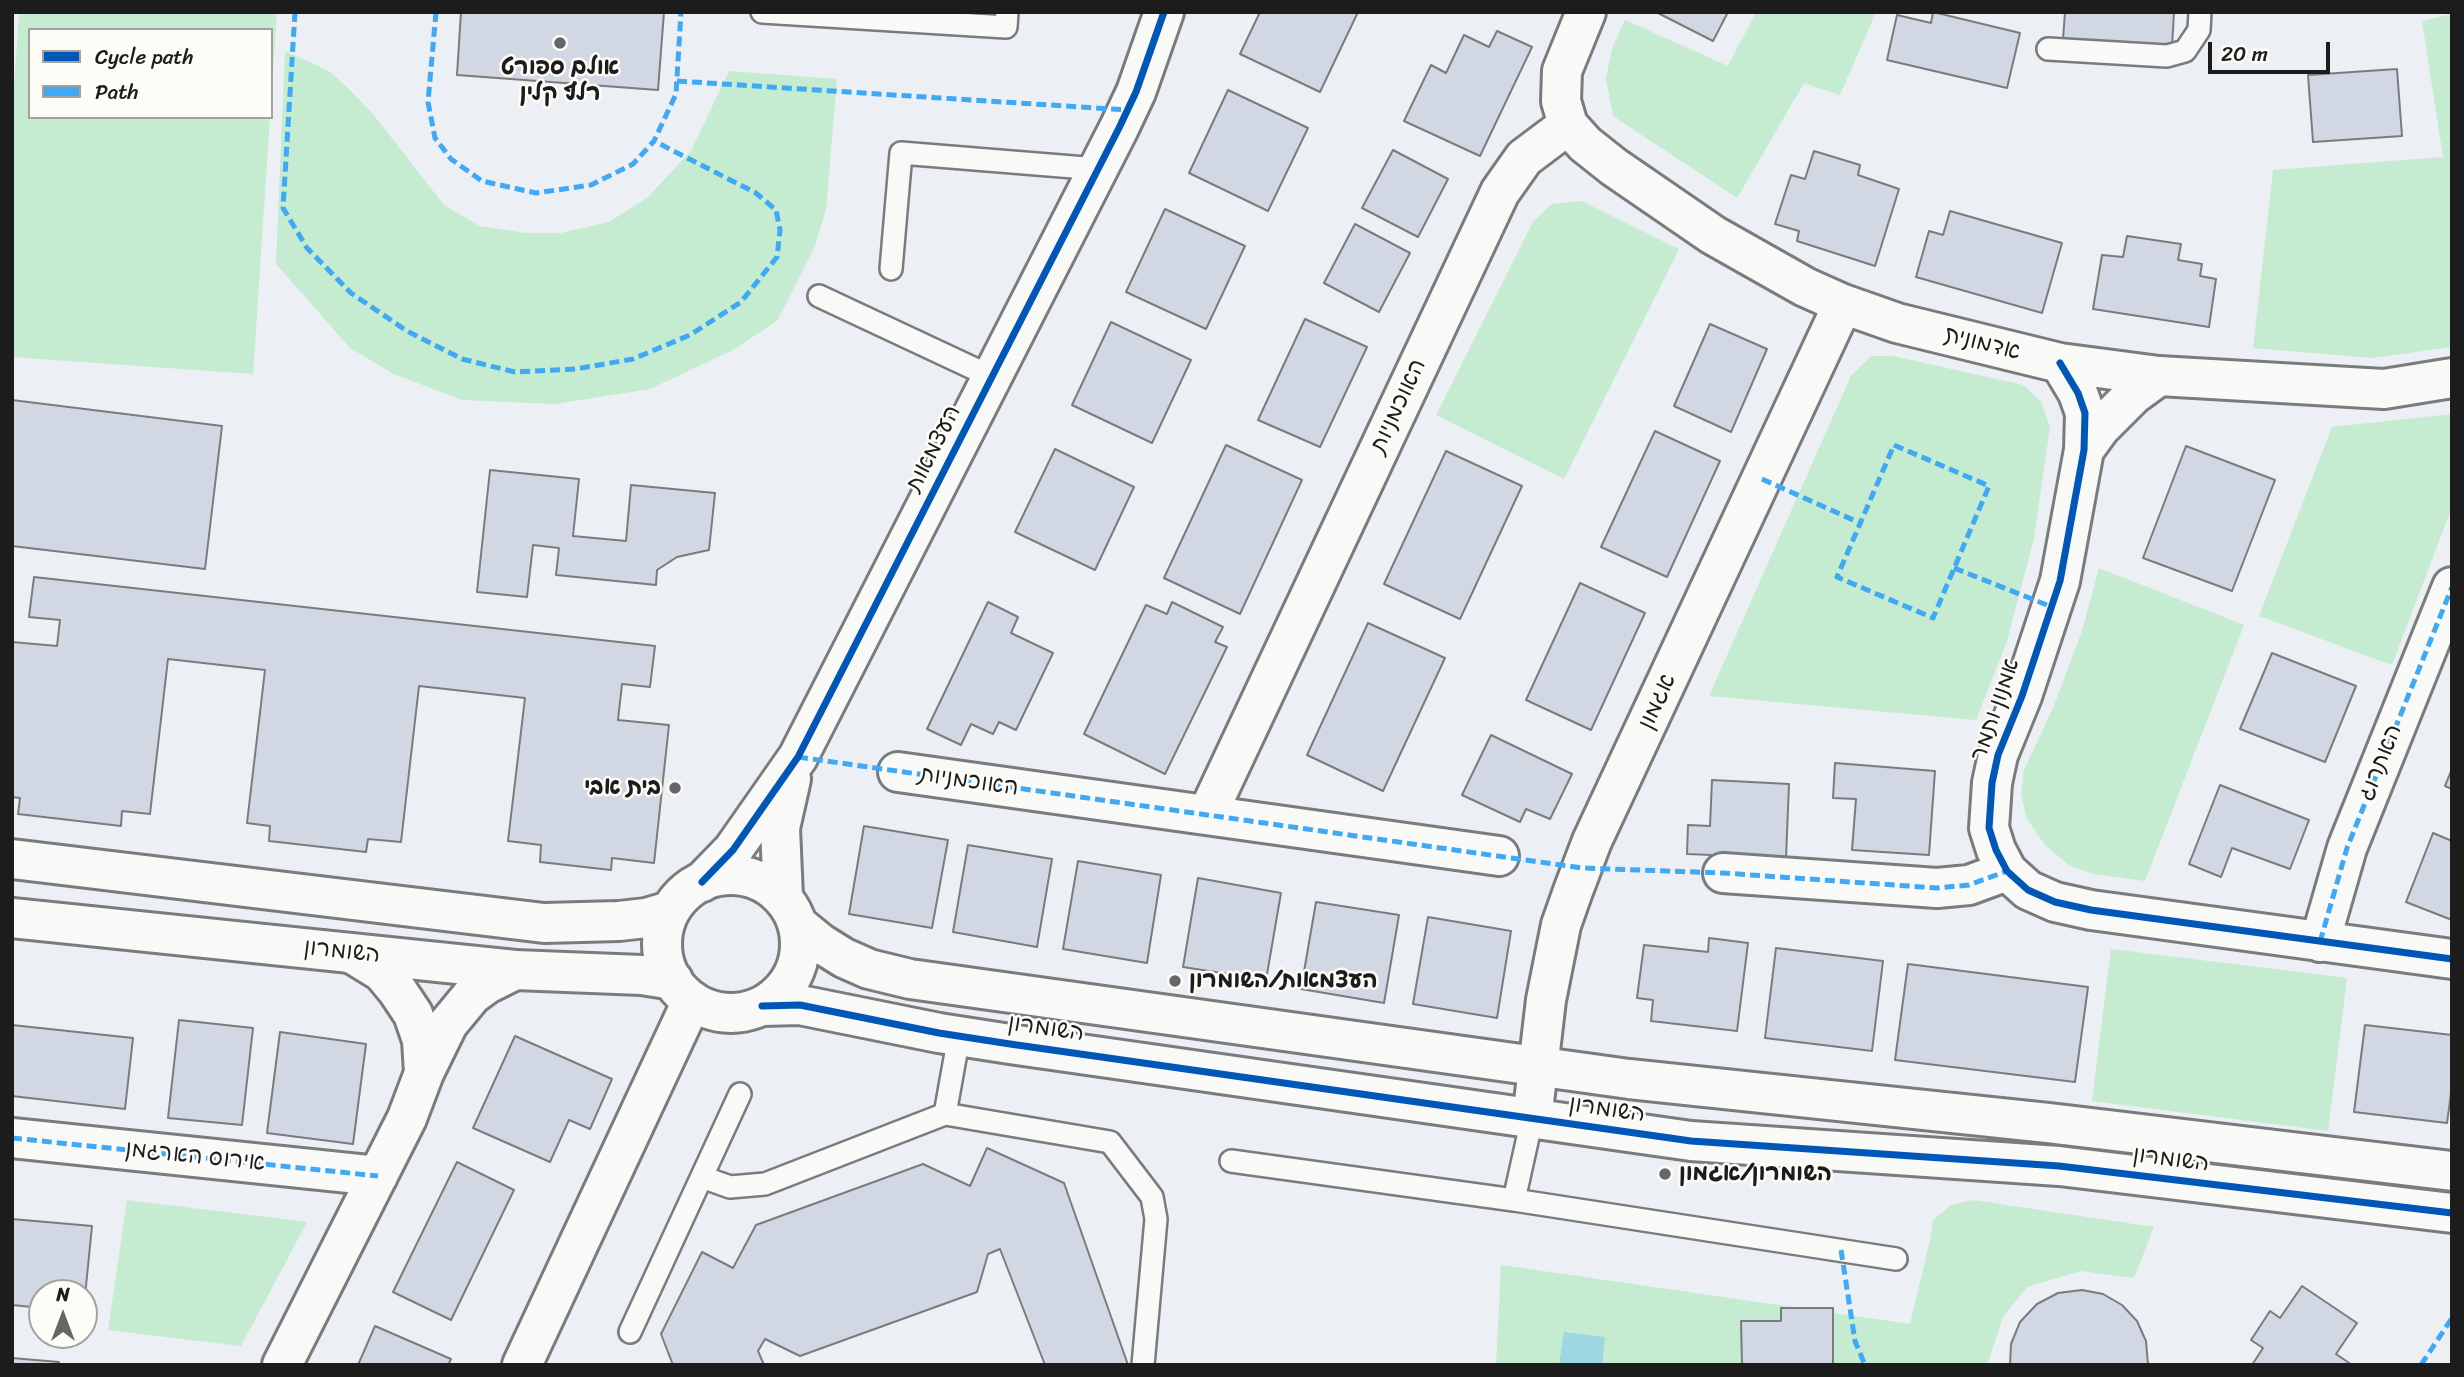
<!DOCTYPE html>
<html>
<head>
<meta charset="utf-8">
<style>
	body { margin:0 }
	#map { position:relative; width:2464px; height:1377px; overflow:hidden; background:#eceff4; font-family:Sriracha,sans-serif }
	canvas { display:block }
	.frame { position:absolute; inset:0; border:14px solid #1c1c1c; pointer-events:none }
	.legend { position:absolute; left:28px; top:28px; width:245px; height:91px; box-sizing:border-box; background:#fdfcf7; border:2px solid #a3a29f; margin:0; padding:9px 12px; list-style:none; font-size:21px; color:#1c1c1c }
	.legend li { display:flex; align-items:center; gap:14px; height:35px }
	.legend b { width:35px; border:2px solid #a3a29f }
	.north { position:absolute; left:28px; top:1279px; width:70px; height:70px; box-sizing:border-box; background:#fdfcf7; border:2px solid #a3a29f; border-radius:50%; rotate:0deg; font-size:19px; font-weight:700; line-height:28px; text-align:center; color:#1c1c1c }
	.north::after { content:''; display:block; margin:auto; width:24px; height:32px; background:#656668; clip-path:polygon(50% 0,100% 100%,50% 72%,0 100%) }
	.scale { position:absolute; left:2208px; top:42px; width:122px; height:32px; box-sizing:border-box; border:4px solid #1c1c1c; border-top:0; padding-left:9px; font-size:21px; line-height:24px; white-space:nowrap; color:#1c1c1c; -webkit-text-stroke:5px #fdfcf7; paint-order:stroke }
</style>
</head>
<body>
<div id="map">
<canvas width="2464" height="1377"></canvas>
<div class="frame"></div>
<ul class="legend">
<li><b style="height:9px;background:#0057b8"></b>Cycle path</li>
<li><b style="height:9px;background:#3fa9f5"></b>Path</li>
</ul>
<div class="north">N</div>
<div class="scale">20 m</div>
</div>
<script>
const ctx = document.querySelector('canvas').getContext('2d');
ctx.lineJoin = 'round';
function fill(path, color) {
  ctx.fillStyle = color;
  ctx.fill(path, 'evenodd');
}
function toPath(rows) {
  const path = new Path2D();
  for (const r of rows) {
    if (r.length === 3) {
      path.moveTo(r[0] + r[2], r[1]);
      path.arc(r[0], r[1], r[2], 0, 2 * Math.PI);
      continue;
    }
    path.moveTo(r[0], r[1]);
    for (let i = 2; i < r.length; i += 2) path.lineTo(r[i], r[i + 1]);
  }
  return path;
}
function strokePath(path, color, width, dash) {
  ctx.strokeStyle = color;
  ctx.lineWidth = width;
  ctx.lineCap = dash ? 'butt' : 'round';
  ctx.setLineDash(dash || []);
  ctx.stroke(path);
}
function label(font, color, halo, rows, align = 'center') {
  ctx.font = font + ' Sriracha,"Playpen Sans Hebrew",sans-serif';
  ctx.lineWidth = 5;
  ctx.setLineDash([]);
  ctx.textBaseline = 'middle';
  ctx.strokeStyle = halo;
  ctx.fillStyle = color;
  for (const [text, x, y, turn = 0] of rows) {
    ctx.save();
    ctx.translate(x, y);
    ctx.rotate((+turn || 0) * Math.PI / 180);
    ctx.textAlign = isNaN(turn) ? turn : align;
    if (halo) ctx.strokeText(text, 0, 0);
    ctx.fillText(text, 0, 0);
    ctx.restore();
  }
}
fill(toPath([
	[19,12,277,12,271,100,271,30,30,30,30,117,270,117,253,374,12,357,12,117],
	[1756,12,1876,12,1840,95,1804,83,1737,198,1613,116,1606,79,1612,48,1625,20,1728,66],
	[2452,14,2452,347,2372,358,2253,348,2273,170,2443,157,2422,21],
	[285,51,329,71,349,89,373,114,444,205,479,226,525,233,561,233,609,222,648,197,691,151,729,71,837,79,826,209,815,246,777,321,733,350,650,389,555,404,462,400,394,374,350,348,276,264],
	[1581,201,1679,249,1564,479,1436,415,1533,222,1552,204],
	[1871,356,1893,356,2023,385,2041,402,2050,427,2034,538,2007,641,1976,720,1709,696,1851,376],
	[2452,414,2452,507,2392,665,2259,616,2332,427],
	[2099,568,2244,625,2145,881,2093,874,2069,865,2045,845,2027,819,2021,794,2024,770,2053,708,2082,631],
	[2111,949,2347,978,2328,1131,2092,1101],
	[127,1200,307,1222,241,1346,108,1330],
	[1973,1200,2154,1227,2134,1278,2081,1271,2027,1287,2003,1317,1987,1365,1496,1365,1501,1265,1910,1324,1930,1240,1933,1220,1951,1205]
]), '#c5ebd0');
fill(toPath([
	[1564,1332,1605,1337,1602,1365,1559,1365]
]), '#9ed6e2');
const building = toPath([
	[461,12,664,12,658,90,457,75,461,12],
	[1260,12,1358,12,1320,92,1240,54,1260,12],
	[1656,12,1728,12,1713,41,1656,12],
	[1933,12,2020,33,2007,88,1887,60,1897,15,1931,23,1933,12],
	[2065,12,2174,12,2172,47,2063,39,2065,12],
	[1497,31,1532,47,1480,156,1404,121,1431,65,1446,73,1464,35,1489,47,1497,31],
	[2397,69,2402,136,2313,142,2308,75,2397,69],
	[1228,90,1308,128,1268,211,1189,173,1228,90],
	[1393,150,1448,179,1418,237,1362,208,1393,150],
	[1814,151,1860,165,1858,175,1899,189,1875,266,1797,241,1799,231,1775,224,1791,175,1805,179,1814,151],
	[1165,209,1245,246,1206,329,1126,292,1165,209],
	[1950,211,2062,243,2042,313,1916,277,1929,231,1943,235,1950,211],
	[1355,224,1410,253,1379,312,1324,283,1355,224],
	[2127,236,2181,244,2178,260,2202,264,2200,276,2216,279,2209,327,2093,309,2102,255,2123,257,2127,236],
	[1305,319,1367,347,1320,447,1258,420,1305,319],
	[1111,322,1191,360,1152,443,1072,405,1111,322],
	[1710,324,1767,349,1731,432,1674,406,1710,324],
	[12,400,222,426,205,569,12,546,12,400],
	[1655,431,1720,461,1667,577,1601,547,1655,431],
	[1226,445,1302,480,1240,614,1164,578,1226,445],
	[2186,446,2275,480,2232,591,2143,558,2186,446],
	[1055,449,1134,487,1095,570,1015,532,1055,449],
	[1446,451,1522,486,1460,619,1384,584,1446,451],
	[490,470,579,479,573,536,626,541,631,485,715,493,709,550,677,557,657,570,656,585,556,575,559,548,533,545,527,597,477,592,490,470],
	[34,577,655,646,650,687,622,684,618,720,669,725,654,863,612,858,611,870,540,862,541,845,508,841,525,698,419,686,401,842,368,839,366,852,269,841,270,826,247,823,265,670,168,659,150,814,122,811,121,826,18,814,20,798,12,797,12,642,57,646,60,620,29,617,34,577],
	[1580,583,1645,613,1591,730,1526,700,1580,583],
	[988,602,1018,617,1011,633,1053,653,1016,730,999,722,993,734,971,724,961,745,927,729,988,602],
	[1172,602,1223,627,1215,642,1227,647,1165,774,1084,734,1146,605,1167,614,1172,602],
	[1368,623,1445,658,1383,791,1307,755,1368,623],
	[2272,653,2356,686,2325,762,2240,729,2272,653],
	[1491,735,1572,774,1550,819,1526,809,1520,822,1462,795,1491,735],
	[1835,763,1935,771,1929,855,1852,850,1856,799,1833,798,1835,763],
	[2452,769,2452,789,2445,786,2452,769],
	[1712,780,1789,784,1786,858,1687,854,1688,825,1710,826,1712,780],
	[2220,785,2309,820,2290,869,2232,848,2221,877,2189,864,2220,785],
	[864,826,948,840,932,928,849,914,864,826],
	[2433,833,2452,841,2452,920,2406,902,2433,833],
	[968,845,1052,859,1037,947,953,932,968,845],
	[1078,861,1161,875,1147,963,1063,949,1078,861],
	[1198,878,1281,893,1266,980,1183,967,1198,878],
	[1316,902,1399,915,1384,1003,1301,989,1316,902],
	[1428,917,1511,931,1497,1018,1413,1004,1428,917],
	[1709,938,1748,943,1737,1031,1651,1021,1653,1000,1637,998,1644,945,1708,952,1709,938],
	[1776,948,1883,961,1872,1051,1765,1038,1776,948],
	[1908,964,2088,987,2075,1082,1895,1060,1908,964],
	[179,1020,253,1028,242,1125,168,1118,179,1020],
	[12,1025,133,1038,125,1109,12,1096,12,1025],
	[2365,1025,2452,1035,2452,1086,2447,1123,2354,1112,2365,1025],
	[280,1032,366,1044,353,1144,267,1133,280,1032],
	[515,1036,612,1079,590,1129,569,1120,550,1162,473,1128,515,1036],
	[987,1148,1064,1183,1128,1365,1045,1365,1000,1249,988,1254,977,1292,800,1356,765,1339,758,1351,764,1365,673,1365,661,1334,702,1252,733,1268,756,1225,923,1164,970,1186,987,1148],
	[457,1162,514,1190,451,1320,393,1292,457,1162],
	[12,1219,92,1226,84,1306,84,1293,42,1293,42,1308,12,1305,12,1219],
	[2302,1286,2357,1323,2336,1354,2352,1365,2252,1365,2263,1348,2251,1340,2270,1311,2280,1318,2302,1286],
	[2082,1290,2103,1294,2122,1305,2137,1321,2146,1341,2148,1365,2010,1365,2011,1344,2020,1322,2037,1304,2058,1293,2082,1290],
	[1781,1308,1833,1308,1833,1365,1742,1365,1741,1321,1781,1321,1781,1308],
	[375,1326,451,1359,448,1365,358,1365,375,1326],
	[12,1358,59,1362,59,1365,12,1365,12,1358]
]);
fill(building, '#d2d8e3');
strokePath(building, '#7a7b7d', 2);
const lane = toPath([
	[762,12,1006,27,1007,12],
	[2048,49,2167,56,2185,51,2199,30,2200,12],
	[891,269,901,153,1098,169],
	[819,296,992,377],
	[945,1114,959,1036],
	[1231,1161,1514,1200,1532,1119],
	[702,1177,730,1187,765,1184,945,1114,1110,1142,1152,1197,1156,1219,1143,1365],
	[1514,1200,1896,1259],
	[630,1332,740,1094]
]);
const street = toPath([
	[1568,125,1585,144,1614,167,1713,235,1805,287,1843,304,1897,323,2060,363,2159,376,2384,389,2452,378],
	[2060,363,2078,393,2085,413,2084,450,2060,581,2022,696,1998,755,1992,783,1989,828,1996,850,2007,871,2028,890,2055,902,2091,910,2452,959],
	[2084,450,2100,428,2133,395,2159,376],
	[898,772,1499,856],
	[1207,815,1500,192,1524,158,1568,125,1561,101,1562,71,1586,12],
	[1723,873,1937,888,1969,885,2007,871],
	[2320,942,2347,848,2452,587],
	[351,953,382,972,397,990,413,1014,422,1040,424,1073],
	[1532,1119,1546,1000,1561,925,1573,891,1592,841,1843,304],
	[12,1138,378,1176],
	[282,1365,407,1118,424,1073,448,1024,472,995,487,984,515,970],
	[522,1365,692,1001]
]);
const secondary = toPath([
	[12,859,544,923,619,921,646,918,670,911],
	[731,944,69],
	[702,882,733,850,798,757,1119,128,1136,92,1164,12],
	[783,897,780,828,791,779],
	[12,918,515,970,642,975,673,980],
	[798,925,820,943,844,958,869,969,910,979,1629,1079,2048,1123,2452,1171],
	[762,1006,800,1005,939,1033,1010,1044,1691,1141,2059,1166,2452,1213]
]);
strokePath(lane, '#7a7b7d', 26);
strokePath(street, '#7a7b7d', 44);
strokePath(secondary, '#7a7b7d', 44);
strokePath(lane, '#f9f9f8', 21);
strokePath(street, '#f9f9f8', 38);
strokePath(secondary, '#f9f9f8', 38);
strokePath(toPath([
	[295,12,283,208,307,248,351,293,407,331,462,359,515,372,576,369,633,359,690,335,741,302,777,257,780,230,776,210,756,193,654,141],
	[436,12,428,102,435,138,451,159,482,181,536,193,591,185,633,164,654,141,676,94,681,12],
	[677,81,1127,110],
	[1894,445,1989,486,1933,618,1837,577,1894,445],
	[1762,479,1860,523],
	[1954,568,2052,607],
	[798,757,1582,868,1723,873,1937,888,1969,885,2007,871],
	[2320,942,2347,848,2452,587],
	[12,1138,378,1176],
	[1841,1250,1855,1341,1865,1365],
	[2421,1365,2452,1318]
]), '#3fa9f5', 5, [10, 5]);
strokePath(toPath([
	[2060,363,2078,393,2085,413,2084,450,2060,581,2022,696,1998,755,1992,783,1989,828,1996,850,2007,871,2028,890,2055,902,2091,910,2452,959],
	[702,882,733,850,798,757,1119,128,1136,92,1164,12],
	[762,1006,800,1005,939,1033,1010,1044,1691,1141,2059,1166,2452,1213]
]), '#0057b8', 7);
for (const [x, y, r, color] of [
	[560,43,7,"#656668"],
	[675,788,7,"#656668"],
	[1175,981,7,"#656668"],
	[1665,1174,7,"#656668"]
]) {
  const dot = new Path2D();
  dot.arc(x, y, r, 0, 2 * Math.PI);
  ctx.fillStyle = color;
  ctx.fill(dot);
  strokePath(dot, '#fdfcf7', 2.5);
}
label('bold 23px', '#1c1c1c', '#fdfcf7', [
	["אולם ספורט",560,68,"center"],
	["רלף קלין",560,94,"center"],
	["בית אבי",661,788,"right"],
	["העצמאות/השומרון",1189,981],
	["השומרון/אגמון",1679,1174]
], 'left');
label('23px', '#1c1c1c', '#fdfcf7', [
	["אדמונית",1982,344,14],
	["האוכמניות",1399,406,-65],
	["העצמאות",934,449,-63],
	["אגמון",1658,702,-65],
	["אמנון ותמר",1996,710,-71],
	["האתרוג",2381,763,-68],
	["האוכמניות",969,782,8],
	["השומרון",342,952,6],
	["השומרון",1046,1029,8],
	["השומרון",1607,1110,8],
	["אירוס הארגמן",195,1157,6],
	["השומרון",2171,1160,7]
]);
</script>
</body>
</html>
